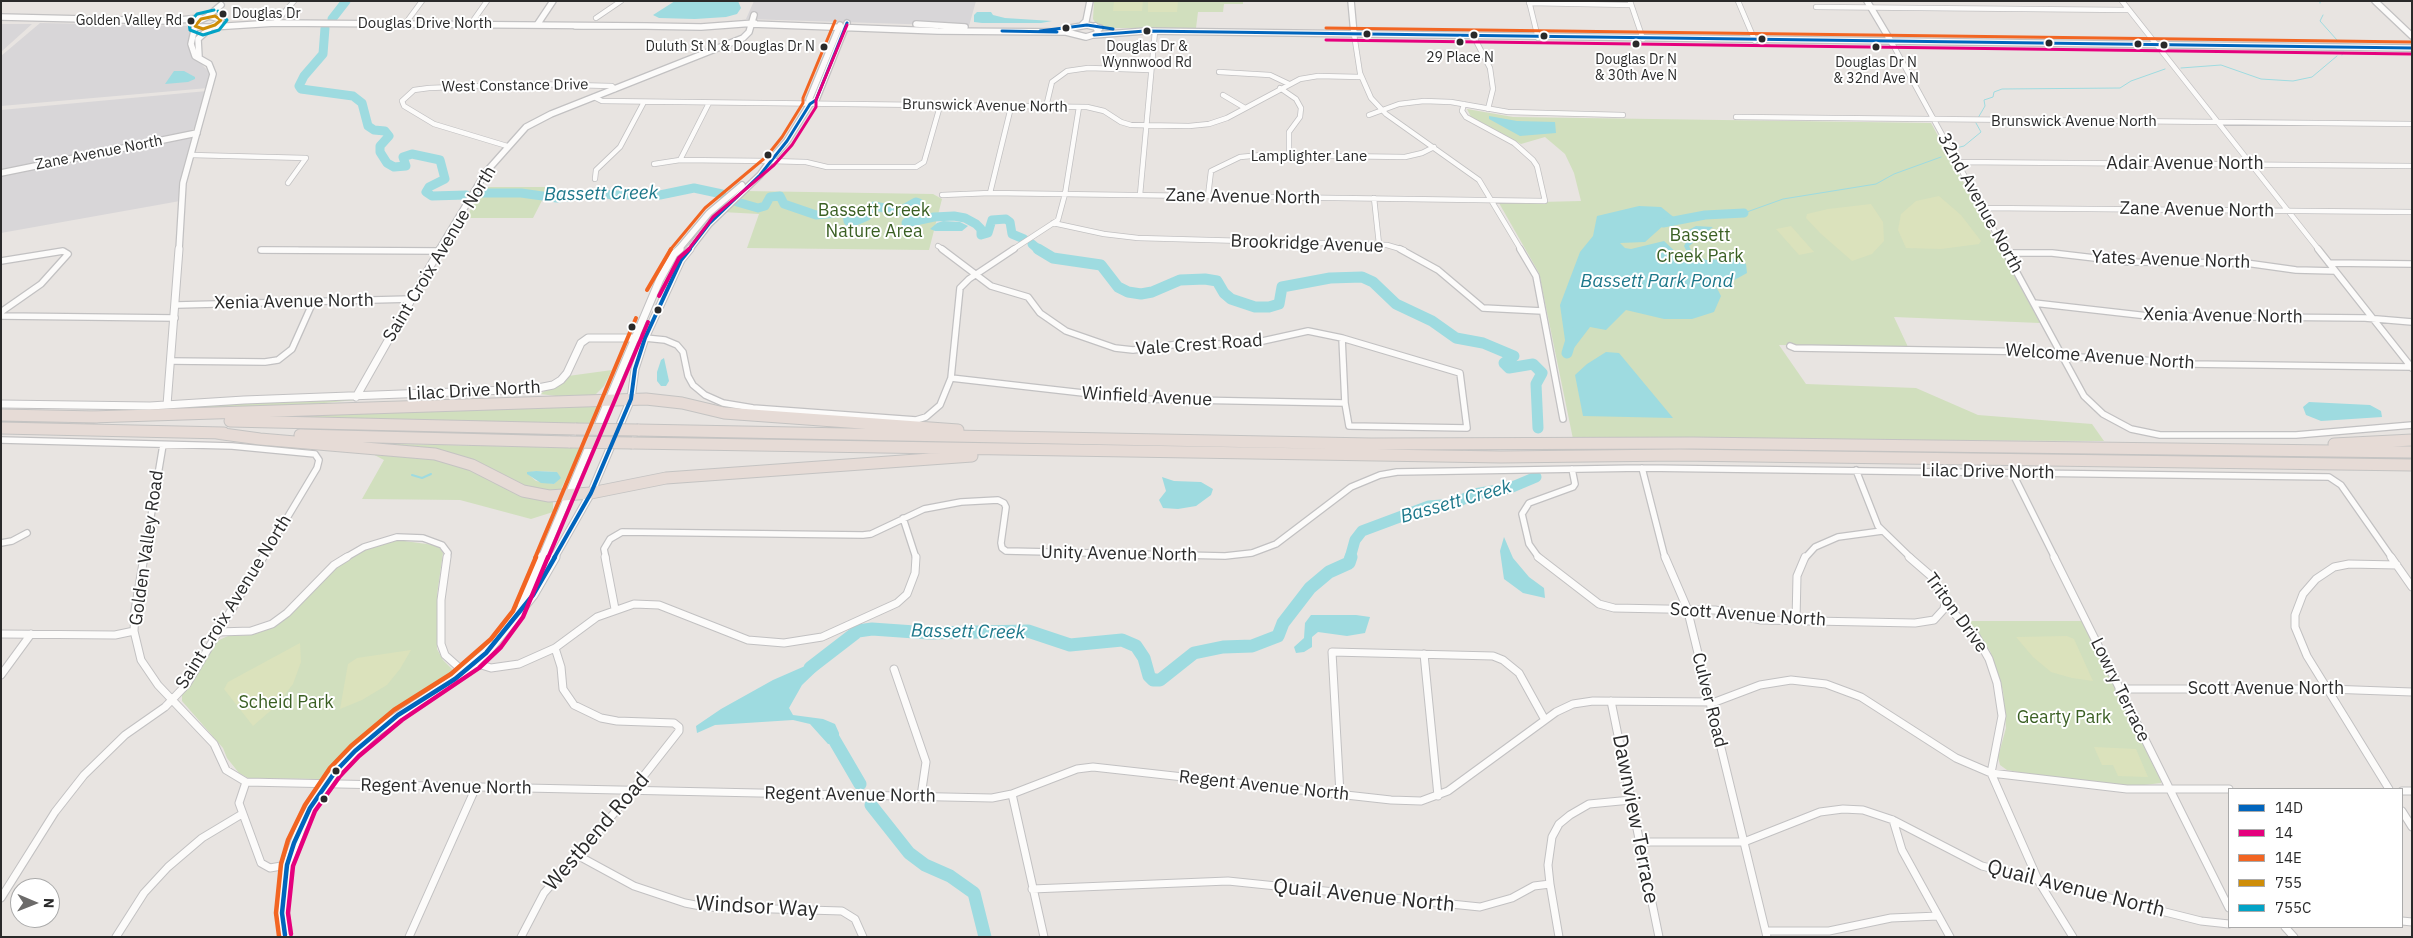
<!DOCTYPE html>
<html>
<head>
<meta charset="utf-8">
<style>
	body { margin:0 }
	#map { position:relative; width:2413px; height:938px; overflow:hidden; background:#e8e4e1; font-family:"IBM Plex Sans",sans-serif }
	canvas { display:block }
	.frame { position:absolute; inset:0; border:2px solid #2a2a2a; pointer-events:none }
	.legend { position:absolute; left:2228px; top:788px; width:175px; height:140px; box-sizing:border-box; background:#fff; border:1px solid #aaa; margin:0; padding:6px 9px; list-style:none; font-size:15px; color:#2a2a2a }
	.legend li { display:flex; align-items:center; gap:10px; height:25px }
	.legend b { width:25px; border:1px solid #aaa }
	.north { position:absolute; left:10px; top:878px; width:50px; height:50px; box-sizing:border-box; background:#fff; border:1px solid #aaa; border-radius:50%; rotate:91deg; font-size:14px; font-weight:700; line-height:20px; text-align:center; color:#2a2a2a }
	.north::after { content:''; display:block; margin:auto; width:18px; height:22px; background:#6c6b6a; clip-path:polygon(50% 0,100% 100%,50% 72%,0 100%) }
</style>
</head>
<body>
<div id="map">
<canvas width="2413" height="938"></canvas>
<div class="frame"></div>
<ul class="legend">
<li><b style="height:6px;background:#0065bd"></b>14D</li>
<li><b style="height:6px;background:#e5007d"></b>14</li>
<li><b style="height:6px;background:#f26522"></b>14E</li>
<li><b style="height:6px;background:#ce8d08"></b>755</li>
<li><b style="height:6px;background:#02a3c6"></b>755C</li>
</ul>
<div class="north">N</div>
</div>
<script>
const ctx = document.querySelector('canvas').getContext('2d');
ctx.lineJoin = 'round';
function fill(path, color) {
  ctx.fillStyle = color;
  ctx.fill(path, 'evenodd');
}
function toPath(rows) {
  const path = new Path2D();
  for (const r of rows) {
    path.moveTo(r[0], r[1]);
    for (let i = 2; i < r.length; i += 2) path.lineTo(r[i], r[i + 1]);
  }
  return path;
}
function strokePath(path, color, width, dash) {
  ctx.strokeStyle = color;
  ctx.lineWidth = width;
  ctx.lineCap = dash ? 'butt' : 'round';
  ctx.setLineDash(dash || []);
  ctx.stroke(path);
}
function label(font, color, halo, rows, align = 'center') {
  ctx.font = font + ' "IBM Plex Sans",sans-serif';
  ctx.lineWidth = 4;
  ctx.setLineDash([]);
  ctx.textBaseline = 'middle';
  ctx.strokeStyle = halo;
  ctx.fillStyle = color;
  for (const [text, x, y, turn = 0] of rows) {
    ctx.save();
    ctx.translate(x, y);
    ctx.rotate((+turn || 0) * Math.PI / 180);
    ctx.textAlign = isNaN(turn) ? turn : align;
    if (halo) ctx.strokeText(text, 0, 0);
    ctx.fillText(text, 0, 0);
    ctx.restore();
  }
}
fill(toPath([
	[754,1,976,1,969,26,746,19],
	[40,23,187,26,193,30,189,45,190,52,208,71,210,77,208,88,1,106,1,56],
	[1,24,32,24,1,52],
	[207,91,196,127,189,132,1,170,1,110],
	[190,137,192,140,183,170,180,201,1,233,1,174]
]), '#d8d6d8');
fill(toPath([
	[1094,1,1243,1,1243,4,1224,4,1223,12,1198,12,1196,28,1108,28,1096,24,1093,19],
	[1467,109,1513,117,1931,123,2040,323,1894,317,1908,347,1779,345,1806,384,1916,388,1978,415,2092,424,2104,441,1573,439,1539,273,1499,203,1581,201,1574,173,1565,154,1545,137,1521,144,1471,117],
	[483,187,549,187,533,218,466,218],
	[746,191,933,194,942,199,929,250,747,248,759,214,722,212],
	[612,370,604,386,595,395,564,397,540,394,568,376],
	[365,399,274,408,145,411,146,408,248,402],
	[600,403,591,424,266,417,268,415],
	[353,443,581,448,560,491,537,489,518,484,483,467],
	[536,471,557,472,558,479,554,484,536,481,527,473],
	[369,452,433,456,484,475,517,494,553,501,553,512,531,519,460,500,362,499,384,460],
	[397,540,434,545,439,547,443,553,437,595,437,649,443,660,452,669,451,673,444,681,397,709,365,733,320,779,248,778,239,773,227,758,223,748,182,701,182,694,217,641,228,636,251,635,277,624,333,570,359,552],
	[1966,621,2082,621,2161,780,2161,783,2136,786,2098,783,2029,774,2007,770,2000,765,1998,757,2006,728,2003,691,1990,651,1975,630]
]), '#d1dfbe');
fill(toPath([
	[1114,1,1143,1,1142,11,1113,11],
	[1148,1,1178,1,1177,12,1148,12],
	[1939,196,1961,215,1981,241,1979,244,1941,249,1906,248,1898,230,1901,214,1916,201],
	[1871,204,1883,222,1884,241,1872,254,1852,261,1820,233,1806,218,1807,214,1828,209],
	[1791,226,1814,252,1799,255,1776,229],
	[2067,636,2074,639,2093,681,2072,678,2051,672,2033,657,2016,637],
	[300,643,301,662,293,684,276,706,253,726,224,689,228,682],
	[411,650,400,669,387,685,362,700,340,709,348,664,357,658],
	[2094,747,2136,749,2148,777,2118,776,2113,765,2102,765]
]), '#dbe2bc');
fill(toPath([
	[675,1,738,1,741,8,737,14,726,17,695,19,659,18,653,15],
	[977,12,991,12,993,15,1005,18,1052,21,1041,23,982,23,974,22,974,15],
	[174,71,184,71,195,77,195,79,188,82,165,84],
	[1489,116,1517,121,1555,122,1556,133,1520,136,1489,119],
	[1639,206,1661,207,1681,223,1664,225,1645,242,1620,243,1625,248,1631,249,1664,241,1680,256,1689,256,1684,246,1688,239,1685,232,1696,226,1713,227,1689,246,1692,252,1706,260,1736,258,1746,264,1747,273,1729,283,1715,284,1721,296,1714,312,1692,319,1664,319,1626,310,1606,330,1590,327,1574,348,1566,347,1560,305,1580,252,1593,236,1597,216],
	[943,221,960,222,968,226,962,231,935,231,930,229,937,223],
	[1606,352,1619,353,1673,418,1583,416,1575,375,1587,364],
	[664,358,669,381,666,386,661,386,657,381,657,372,661,360],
	[2309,402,2370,405,2381,411,2382,417,2321,421,2306,415,2303,407],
	[536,471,557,472,561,478,554,484,541,483,527,474,527,472],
	[1162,477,1174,481,1201,482,1213,489,1211,495,1196,506,1178,509,1163,508,1159,500,1166,491],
	[1504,537,1513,558,1529,577,1544,588,1545,598,1523,593,1504,579,1500,551],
	[1311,615,1356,615,1370,617,1365,633,1347,636,1318,632,1312,637,1312,647,1304,652,1296,653,1294,647,1304,638,1305,623],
	[821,659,825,663,802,685,789,708,793,715,823,719,835,724,839,733,839,743,828,744,810,724,793,720,715,725,697,733,696,726,721,709,773,680]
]), '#9edbe0');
strokePath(toPath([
	[2320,1,2320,3],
	[2323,15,2320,21,2337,40],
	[2342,55,2343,52],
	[2181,68,2221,65,2261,79,2293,81,2312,77,2337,56],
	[1978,118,1985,106,1984,100,1993,97,1994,92,2002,89,2120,88,2131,81,2165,69],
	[1956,148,1964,146,1981,132,1976,123],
	[1744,213,1783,199,1876,184,1894,174,1941,157]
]), '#9edbe0', 1);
strokePath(toPath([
	[412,475,422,478,431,474]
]), '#9edbe0', 2);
strokePath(toPath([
	[332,19,346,1],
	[325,28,323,54,304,76,299,86,301,89,353,96,362,103,368,126,374,130,385,131,389,136,380,146,380,152,387,163,394,167,406,166,403,157,412,154,440,160,445,179,429,187,426,192,432,196,466,195],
	[478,193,521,193,557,198,603,193,611,195,660,195,694,188,722,194],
	[737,202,758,208,765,206,770,197,780,196,784,204,816,215,847,212,848,221,853,222,867,216,874,206,900,211,916,202,919,203,920,209,906,223,934,217,954,216,965,218,976,224,981,229,981,235,988,233,992,220,1006,219,1010,222,1012,234,1024,239],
	[1663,223,1705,215,1744,213],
	[1032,244,1039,250]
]), '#9edbe0', 9);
strokePath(toPath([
	[1038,249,1053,258,1101,265,1118,287,1128,292,1141,294,1152,292,1180,280,1205,279,1217,281,1224,293,1231,299,1255,307,1269,307,1279,304,1282,287,1330,278,1362,277,1373,282,1396,304,1432,321,1456,338,1483,343,1514,356,1504,363,1509,368,1533,364,1542,373,1536,384,1538,428],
	[1567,353,1573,333],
	[1350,558,1355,540,1362,531,1429,506,1453,504,1474,494,1510,488,1536,477]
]), '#9edbe0', 11);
strokePath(toPath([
	[810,668,858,631,872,629,929,633,1028,631,1070,645,1122,640,1136,646,1144,658,1149,676,1153,680,1160,680,1194,653,1223,647,1252,646,1278,636,1283,623,1310,588,1329,572,1349,563,1351,557],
	[828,733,832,736,860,784],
	[871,805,909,853,925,865,950,876,974,893,985,937]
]), '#9edbe0', 13);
const minorFar2 = toPath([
	[1529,1,1538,38],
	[1630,1,1643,39],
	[1738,1,1755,41],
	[2122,1,2319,250],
	[1529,3,1631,5],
	[1816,7,2129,10],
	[596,18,621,1],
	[275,23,294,1],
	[405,24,422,1],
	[470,25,487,1],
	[1354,34,1360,73,1371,98,1386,114,1479,180,1521,250],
	[1474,37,1490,68,1493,89,1488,109],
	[1892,43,2005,250],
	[1219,72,1270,75,1289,84],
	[1280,88,1296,99,1301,108,1300,117,1289,132,1289,156],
	[1223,95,1245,108],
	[594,97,602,101,1087,107,1104,111,1121,122,1131,125,1189,126,1209,124,1227,118,1300,79,1318,76,1361,77],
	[1046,107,1052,82,1067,71,1088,68,1151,70],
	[1369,115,1399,104,1424,101,1451,102,1508,112,1623,115],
	[1736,117,2412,124],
	[507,146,434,124,404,106,402,101,414,90,429,88,531,84,612,86,615,89],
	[191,155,306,158,288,183],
	[680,160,709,103],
	[1957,162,2412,166],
	[654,164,680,160,770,161,806,162,827,167,916,167,924,162,940,106],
	[595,179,596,170,620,147,644,102],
	[990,193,1011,107],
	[942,195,990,193,1545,201,1537,166,1533,160,1514,143,1466,117,1462,111,1464,104],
	[1140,195,1155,31],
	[1208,196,1211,171,1240,157,1262,155,1405,157,1422,153,1434,147],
	[1374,198,1379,244],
	[1983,208,2412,212],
	[1053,223,1104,234,1138,238,1387,245,1404,250],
	[938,246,944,250],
	[261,250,298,250],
	[1012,250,1058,220,1065,194,1079,107]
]);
const minorFar1 = toPath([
	[942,249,991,286,1028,297,1040,313,1066,331,1115,348,1133,350,1179,344,1249,344,1308,331,1342,338],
	[1400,249,1438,270,1483,308,1542,311],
	[1520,249,1536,276,1563,419],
	[2004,249,2084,396,2103,414,2131,429,2160,435,2296,435,2412,425],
	[2318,249,2412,368],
	[261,250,439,251],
	[2007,253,2052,253,2129,262,2246,263,2296,270,2335,271],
	[1,261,63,251,68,254,41,284,1,312],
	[2329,263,2412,264],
	[2034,303,2148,316,2365,318,2412,322],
	[177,305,411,299],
	[1,316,175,318],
	[645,338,665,340,677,345,683,352,688,376,693,385,705,395,723,403,753,408,916,420,926,417,940,405,951,378,960,288,969,279,1014,249],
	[1342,338,1460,373,1467,428,1349,426,1345,403,1342,338],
	[1790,346,1795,348,2052,352,2068,357,2120,358,2188,364,2411,367],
	[170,361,265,362,278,360,292,349,313,302],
	[951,378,1136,399,1345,403],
	[1,440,232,446,315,454,319,460,317,468,263,558],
	[1642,468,1665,558],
	[1856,470,1878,526,1911,558],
	[2012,472,2055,558],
	[903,518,916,558],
	[1,543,12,541,27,533],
	[144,558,163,445],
	[345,558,364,547,397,537,423,538,442,545,448,553,447,558],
	[606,558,604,549,610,539,622,532,863,535,871,534,924,509,961,502,998,500,1004,503,1006,507,1001,543,1002,548,1006,551,1225,556,1252,553,1276,544,1351,487,1380,475,1397,472,1642,468,2329,477,2341,485,2392,558],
	[1539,558,1529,544,1522,514,1529,503,1573,487,1575,484,1572,469],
	[1805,558,1815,547,1838,537,1882,531]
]);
const minor = toPath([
	[144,557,135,610,134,631,141,660,158,685,214,744,226,770,246,782,239,803,261,863,270,868,287,865],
	[447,557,441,600,441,644,445,655,464,672],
	[605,557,615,609],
	[1538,557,1599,604,1614,608,1715,610,1761,620,1915,623,1934,620,1944,609,1945,601],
	[1665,557,1687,608,1767,937],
	[1909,557,1931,576,1952,611,1976,636,1989,659,1997,683,2002,716,1991,773,2039,882,2073,937],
	[2054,557,2229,908],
	[2391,557,2412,587],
	[1796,621,1797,576,1805,557],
	[218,632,251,631,272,624,287,613,334,565,347,557],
	[1,634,115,635,134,631],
	[1424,654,1438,796],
	[475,663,491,668,519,664,555,648,597,617,634,604,659,605,748,640,784,643,822,637,897,603,907,594,915,573,916,557],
	[894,669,926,762,921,796],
	[1,675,31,634],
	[2119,689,2328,689,2412,692],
	[1611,701,1659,937],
	[246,782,992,798,1012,794,1077,769,1093,767,1391,800,1421,801,1448,791,1556,712,1573,704,1593,701,1715,702,1760,685,1791,680,1826,684,1861,697,1956,758,1991,773,2127,789,2229,789],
	[2389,789,2307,656,2295,627,2295,615,2303,594,2316,579,2334,567,2349,564,2397,565],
	[2402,791,2412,791],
	[1012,794,1044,937],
	[1340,794,1332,652,1493,656,1503,660,1519,673,1545,720],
	[2402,811,2412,827],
	[1893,820,1902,850,1950,937],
	[1640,842,1744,842,1820,812,1843,809,1863,810,1893,820,1982,866,2201,921,2229,924],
	[577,855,634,886,685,903,706,907,842,911,855,919,863,937],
	[1550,884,1559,937],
	[1032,889,1228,881,1480,907,1512,898,1534,886,1550,884,1548,865,1552,837,1559,824,1570,815,1589,804,1631,800],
	[1,898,55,812,84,775,125,735,165,707,187,684,263,557],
	[2402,921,2412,922],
	[2285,927,2294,937],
	[1766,931,1829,931,1891,918,1938,916],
	[116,937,144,893,168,867,202,838,242,814],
	[409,937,476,787],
	[521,937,544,893,616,811,679,731,679,727,674,723,617,721,601,718,574,705,563,689,561,667,555,648]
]);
const tertiaryFar2 = toPath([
	[1351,1,1354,34],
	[1867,1,1892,43],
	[2375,1,2412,36],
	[208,16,221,5],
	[1,17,168,21,201,18],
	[752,24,938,31,1066,32,1086,37,1096,34,1098,31,1095,26],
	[916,24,965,27],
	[537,25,553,1],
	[646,26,701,27,755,23],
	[1081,26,1086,21,1090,1],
	[212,27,275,23,646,26,575,26],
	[1065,29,1087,25,1100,28],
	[1094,35,1145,31,2412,48],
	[199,57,198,39,210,28],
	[810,104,809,100,840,25],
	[768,163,787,141,810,104,816,100,847,23],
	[1,173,197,133],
	[179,250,183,183,213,74,209,64,195,56,191,44,196,22,209,16,221,19,219,23,211,27,196,27],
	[439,250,486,172,526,127,551,114,743,38,749,32,754,15],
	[678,250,709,213,742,185],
	[689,250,709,224,760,175,770,161]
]);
const tertiaryFar1 = toPath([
	[356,397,440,249],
	[1,404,150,406,244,400,533,389,553,385,561,380,567,373,581,343,588,338,639,338],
	[167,405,179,249],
	[542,558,660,279,674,254,680,249],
	[554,558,591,493,631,399,635,369,645,338,681,260,690,249]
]);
const tertiary = toPath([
	[522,605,542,557],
	[285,937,282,913,287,865,301,827,319,794,335,772,375,732,455,679,486,653,533,595,555,557]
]);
const motorway = toPath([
	[1,415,97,417],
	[91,417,646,399,682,403,724,413,958,430],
	[230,421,576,429],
	[1,428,224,433],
	[638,430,1371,444,1693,443,2412,452],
	[216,433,260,439,435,454,472,465,523,491,549,496,591,493,666,478,972,456],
	[300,435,570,442],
	[632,443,1501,457,1679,455,2412,465],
	[2334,444,2412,440]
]);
strokePath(minorFar2, '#c2c1c2', 6);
strokePath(minorFar1, '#c2c1c2', 8);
strokePath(minor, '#c2c1c2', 9);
strokePath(tertiaryFar2, '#c2c1c2', 8);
strokePath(tertiaryFar1, '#c2c1c2', 9);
strokePath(tertiary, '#c2c1c2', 11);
strokePath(motorway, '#c4c3c2', 13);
strokePath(minorFar2, '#fcfbfa', 4.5);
strokePath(minorFar1, '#fcfbfa', 5.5);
strokePath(minor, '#fcfbfa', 7);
strokePath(tertiaryFar2, '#fcfbfa', 5.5);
strokePath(tertiaryFar1, '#fcfbfa', 7);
strokePath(tertiary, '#fcfbfa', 9);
strokePath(motorway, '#e6dbd6', 11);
const motorwayBridge = toPath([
	[576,429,638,430],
	[570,442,632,443]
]);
strokePath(motorwayBridge, '#c4c3c2', 13, []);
strokePath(motorwayBridge, '#e6dbd6', 11);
strokePath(toPath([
	[1002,31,1057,32],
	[1040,31,1087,25,1113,29],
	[1094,35,1145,31,2412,48],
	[689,250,709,224,760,175,787,141,810,104,816,100,847,23]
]), '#0065bd', 3);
strokePath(toPath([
	[554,558,591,493,631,399,635,369,645,338,681,260,690,249]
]), '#0065bd', 4);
strokePath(toPath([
	[285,935,282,913,287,865,294,843,310,808,335,772,355,751,398,715,455,679,486,653,533,595,555,557]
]), '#0065bd', 4.5);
strokePath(toPath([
	[1326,40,2412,54],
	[688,250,713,217,774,165,792,145,816,107,816,100,847,25]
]), '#e5007d', 3);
strokePath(toPath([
	[659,296,679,258,689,249],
	[548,558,648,322]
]), '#e5007d', 4);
strokePath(toPath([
	[291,934,288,913,293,866,315,811,340,776,359,756,402,720,479,668,501,647,523,617,548,557]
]), '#e5007d', 4.5);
strokePath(toPath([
	[1326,28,2412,42],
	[670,250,705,208,766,157,782,137,803,103,803,98,835,21]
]), '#f26522', 3);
strokePath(toPath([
	[647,290,671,249],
	[535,558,636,318]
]), '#f26522', 4);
strokePath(toPath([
	[279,936,276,913,281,864,288,840,305,805,330,768,351,746,394,710,451,674,491,639,513,611,536,557]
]), '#f26522', 4.5);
strokePath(toPath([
	[215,16,221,20,215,25,203,29,195,26,201,19,215,16]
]), '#ce8d08', 3);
strokePath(toPath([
	[214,10,197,14,189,23,190,30,203,35,219,30,227,20,218,11]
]), '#02a3c6', 3);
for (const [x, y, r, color] of [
	[223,14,4.5,"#2a2a2a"],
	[191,21,4.5,"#2a2a2a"],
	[1066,28,4.5,"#2a2a2a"],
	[1147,31,4.5,"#2a2a2a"],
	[1367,34,4.5,"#2a2a2a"],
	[1474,35,4.5,"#2a2a2a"],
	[1544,36,4.5,"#2a2a2a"],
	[1762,39,4.5,"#2a2a2a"],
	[1460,42,4.5,"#2a2a2a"],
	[2049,43,4.5,"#2a2a2a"],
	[1636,44,4.5,"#2a2a2a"],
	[2138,44,4.5,"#2a2a2a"],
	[2164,45,4.5,"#2a2a2a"],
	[824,47,4.5,"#2a2a2a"],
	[1876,47,4.5,"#2a2a2a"],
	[768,155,4.5,"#2a2a2a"],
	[658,310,4.5,"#2a2a2a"],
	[632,327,4.5,"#2a2a2a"],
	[336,771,4.5,"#2a2a2a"],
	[324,799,4.5,"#2a2a2a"]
]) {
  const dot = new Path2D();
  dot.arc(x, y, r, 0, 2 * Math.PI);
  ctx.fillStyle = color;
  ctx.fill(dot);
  strokePath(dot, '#fff', 2);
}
label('14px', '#2a2a2a', '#fff', [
	["Douglas Dr",232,14,"left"],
	["Golden Valley Rd",182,21,"right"],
	["Duluth St N & Douglas Dr N",815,47,"right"],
	["Douglas Dr &",1147,47],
	["Wynnwood Rd",1147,63],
	["29 Place N",1460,58],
	["Douglas Dr N",1636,60],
	["& 30th Ave N",1636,76],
	["Douglas Dr N",1876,63],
	["& 32nd Ave N",1876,79]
]);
label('15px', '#2a2a2a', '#fff', [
	["Douglas Drive North",425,24],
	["West Constance Drive",515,86,-1],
	["Brunswick Avenue North",985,106,1],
	["Brunswick Avenue North",2074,122],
	["Zane Avenue North",99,153,-11],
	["Lamplighter Lane",1309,157]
]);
label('18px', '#2a2a2a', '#fff', [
	["Adair Avenue North",2185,164],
	["Zane Avenue North",1243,197,1],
	["32nd Avenue North",1980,203,61],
	["Zane Avenue North",2197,210,1],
	["Brookridge Avenue",1307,244,2],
	["Saint Croix Avenue North",440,254,-59],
	["Yates Avenue North",2171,260,2],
	["Xenia Avenue North",294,302,-1],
	["Xenia Avenue North",2223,316,1],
	["Vale Crest Road",1199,345,-4],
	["Welcome Avenue North",2100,357,4],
	["Lilac Drive North",474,391,-3],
	["Winfield Avenue",1147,397,3],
	["Lilac Drive North",1988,472,1],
	["Golden Valley Road",147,548,-82],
	["Unity Avenue North",1119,554,1],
	["Saint Croix Avenue North",234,602,-58],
	["Triton Drive",1956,613,54],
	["Scott Avenue North",1748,615,4],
	["Scott Avenue North",2266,689],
	["Lowry Terrace",2120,690,64],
	["Culver Road",1709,700,76],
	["Regent Avenue North",1264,786,6],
	["Regent Avenue North",446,787,1],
	["Regent Avenue North",850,795,1]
]);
label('18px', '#3a5f23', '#fff', [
	["Bassett Creek",874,211],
	["Nature Area",874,232],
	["Bassett",1700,236],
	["Creek Park",1700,257],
	["Scheid Park",286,703],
	["Gearty Park",2064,718]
]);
label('italic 19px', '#1e788b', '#fff', [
	["Bassett Creek",601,194,-1],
	["Bassett Park Pond",1657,282],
	["Bassett Creek",1456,502,-16],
	["Bassett Creek",968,632,1]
]);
label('21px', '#2a2a2a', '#fff', [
	["Dawnview Terrace",1635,819,79],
	["Westbend Road",597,832,-49],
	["Quail Avenue North",2076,889,14],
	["Quail Avenue North",1364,896,6],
	["Windsor Way",757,907,3]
]);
</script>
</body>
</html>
